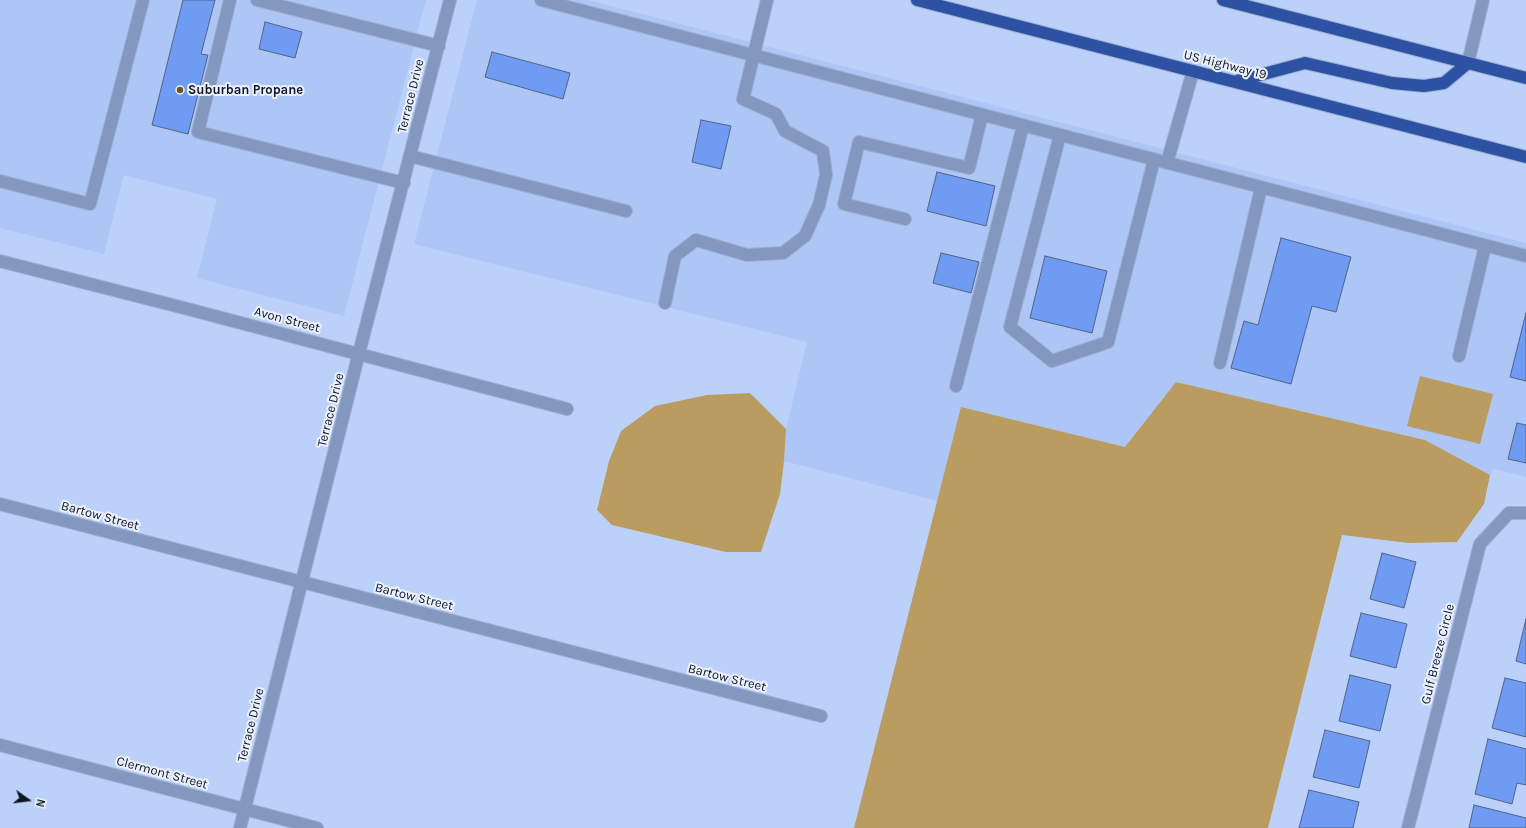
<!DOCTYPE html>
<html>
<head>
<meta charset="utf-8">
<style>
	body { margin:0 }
	#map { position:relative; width:1526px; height:828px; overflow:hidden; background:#bcd1f9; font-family:Karla,sans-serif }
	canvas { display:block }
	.north { position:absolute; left:8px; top:780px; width:40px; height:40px; -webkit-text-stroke:3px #ebf1fe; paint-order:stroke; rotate:104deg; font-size:11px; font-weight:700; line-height:16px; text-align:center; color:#0e1523 }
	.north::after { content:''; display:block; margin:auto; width:14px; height:18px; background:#0e1523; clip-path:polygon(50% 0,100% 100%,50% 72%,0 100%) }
</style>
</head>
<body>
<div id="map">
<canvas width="1526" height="828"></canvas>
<div class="north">N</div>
</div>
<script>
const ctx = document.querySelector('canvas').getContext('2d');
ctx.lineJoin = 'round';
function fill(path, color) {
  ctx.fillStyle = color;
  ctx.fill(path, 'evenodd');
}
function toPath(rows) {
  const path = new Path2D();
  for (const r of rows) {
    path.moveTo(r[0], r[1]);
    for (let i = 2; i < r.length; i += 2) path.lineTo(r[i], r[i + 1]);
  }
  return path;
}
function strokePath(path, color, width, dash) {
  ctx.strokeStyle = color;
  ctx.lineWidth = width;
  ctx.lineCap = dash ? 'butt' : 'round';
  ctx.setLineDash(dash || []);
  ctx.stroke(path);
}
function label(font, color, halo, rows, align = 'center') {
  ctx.font = font + ' Karla,sans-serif';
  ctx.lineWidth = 4;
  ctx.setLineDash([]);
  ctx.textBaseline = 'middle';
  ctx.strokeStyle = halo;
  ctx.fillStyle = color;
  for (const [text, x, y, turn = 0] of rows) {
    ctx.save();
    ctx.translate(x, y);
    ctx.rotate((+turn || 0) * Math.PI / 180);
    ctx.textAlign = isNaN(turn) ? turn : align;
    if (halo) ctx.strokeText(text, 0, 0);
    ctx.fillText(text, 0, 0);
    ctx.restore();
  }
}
fill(toPath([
	[0,0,426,0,344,316,197,278,217,199,124,175,104,254,0,228],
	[477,0,588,0,1526,243,1526,477,1493,469,1490,475,1425,440,1176,382,1125,447,961,408,938,501,784,461,786,429,807,342,414,244]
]), '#aec6f6');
fill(toPath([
	[1420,376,1493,394,1480,444,1407,426],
	[1176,382,1425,440,1490,475,1484,504,1457,542,1409,543,1342,535,1268,828,854,828,961,407,1125,447],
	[750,393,786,429,784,461,780,494,761,552,726,552,612,525,597,510,609,461,621,431,655,406,707,395]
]), '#ba9c60');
const building = toPath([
	[183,0,215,0,201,54,208,55,188,134,152,125,183,0],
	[265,22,302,32,295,58,259,49,265,22],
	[492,52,570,73,563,99,485,77,492,52],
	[701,120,731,126,721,169,692,162,701,120],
	[937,172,995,186,986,226,927,211,937,172],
	[1281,238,1351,257,1336,312,1312,306,1291,384,1231,368,1244,321,1258,325,1281,238],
	[941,253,979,262,971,293,933,283,941,253],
	[1045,256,1107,271,1092,333,1030,318,1045,256],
	[1526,313,1526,381,1510,377,1526,313],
	[1517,423,1526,425,1526,463,1508,459,1517,423],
	[1382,553,1416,562,1404,608,1370,599,1382,553],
	[1361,613,1407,624,1396,668,1350,656,1361,613],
	[1526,619,1526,664,1516,661,1526,619],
	[1350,675,1391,685,1380,731,1339,721,1350,675],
	[1505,678,1526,683,1526,737,1492,728,1505,678],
	[1325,730,1370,741,1359,788,1313,777,1325,730],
	[1488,739,1526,749,1526,785,1517,783,1512,804,1475,794,1488,739],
	[1309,790,1359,802,1353,828,1299,828,1309,790],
	[1474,805,1526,818,1526,828,1469,828,1474,805]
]);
fill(building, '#709bf3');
strokePath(building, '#516387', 1);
const minor = toPath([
	[230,0,198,132,404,183],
	[257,0,439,46],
	[541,0,1526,256],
	[1468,63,1483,0],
	[1060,135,1010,327,1052,361,1108,342,1154,160],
	[410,156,626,211],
	[1167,163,1193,71],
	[0,181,90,204,143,0],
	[905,219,844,204,859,142,969,168,982,115],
	[0,261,184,308,567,409],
	[665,303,675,256,696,240,747,255,783,253,805,236,819,205,826,175,823,151,785,131,776,114,743,99,767,0],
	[1459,356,1485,246],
	[1220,363,1261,188],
	[956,386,1023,126],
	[0,504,821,716],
	[0,745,317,828],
	[240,828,359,353,450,0],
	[1408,828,1480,544,1509,513,1526,513]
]);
const highway = toPath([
	[917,0,1526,157],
	[1223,0,1526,78],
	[1237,81,1305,63,1392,83,1424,86,1444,83,1468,63]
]);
strokePath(minor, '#9dafd2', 14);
strokePath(highway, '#9dafd2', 14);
strokePath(minor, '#8497be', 12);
strokePath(highway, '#2d51a3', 12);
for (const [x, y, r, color] of [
	[180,90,4,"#6b5424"]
]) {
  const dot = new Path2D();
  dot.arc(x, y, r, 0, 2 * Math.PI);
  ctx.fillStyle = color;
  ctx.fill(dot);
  strokePath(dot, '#ebf1fe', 1.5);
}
label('13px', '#0e1523', '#ebf1fe', [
	["US Highway 19",1225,65,14],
	["Terrace Drive",411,96,-76],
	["Avon Street",287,320,15],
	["Terrace Drive",331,410,-76],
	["Bartow Street",100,516,15],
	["Bartow Street",414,597,14],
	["Gulf Breeze Circle",1438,654,-76],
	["Bartow Street",727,678,14],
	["Terrace Drive",251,725,-76],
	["Clermont Street",162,773,15]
]);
label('bold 13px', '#0e1523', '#ebf1fe', [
	["Suburban Propane",188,90]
], 'left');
</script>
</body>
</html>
